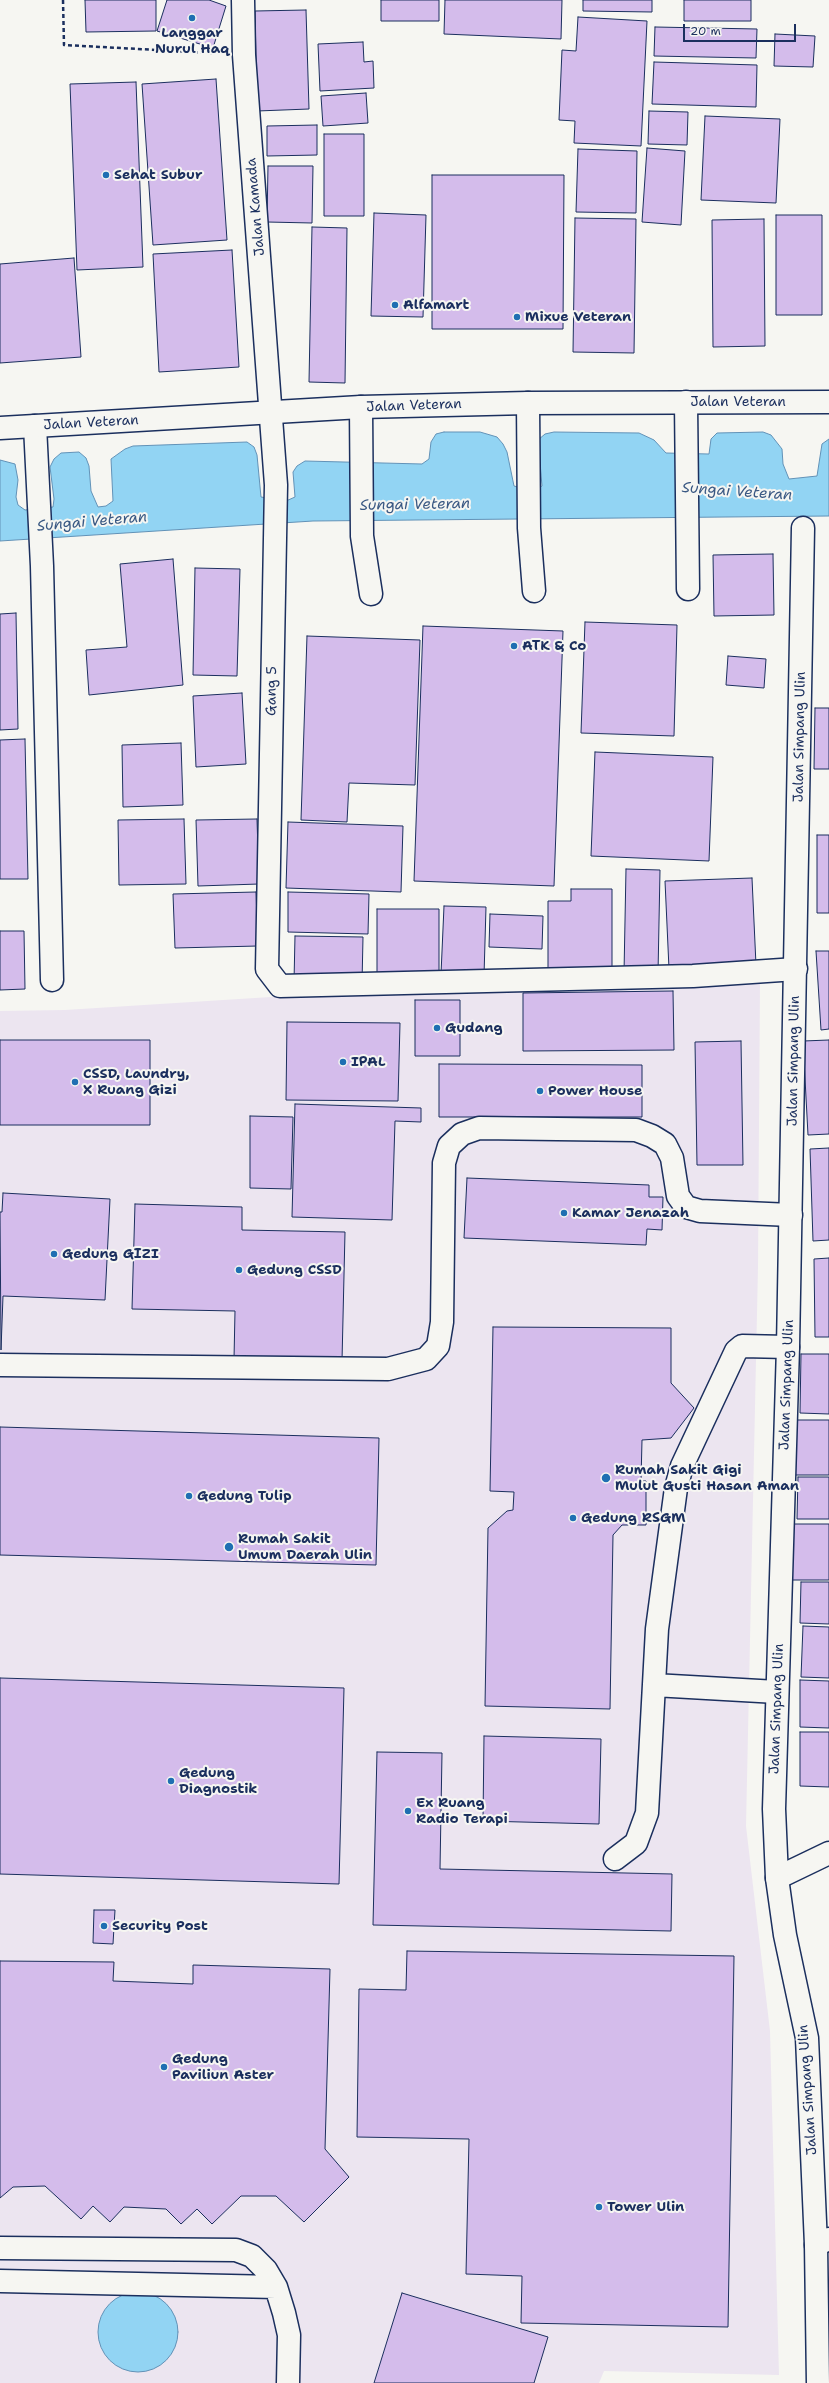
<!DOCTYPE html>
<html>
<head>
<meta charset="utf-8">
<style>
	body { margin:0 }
	#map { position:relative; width:829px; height:2383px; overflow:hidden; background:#f6f6f2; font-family:"Shantell Sans",sans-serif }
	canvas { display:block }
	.scale { position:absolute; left:683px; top:24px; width:113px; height:18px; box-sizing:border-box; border:2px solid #1b2f5e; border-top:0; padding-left:5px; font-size:12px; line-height:14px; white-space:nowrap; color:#1b2f5e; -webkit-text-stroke:3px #f6f6f2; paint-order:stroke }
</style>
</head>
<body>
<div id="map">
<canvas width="829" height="2383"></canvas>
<div class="scale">20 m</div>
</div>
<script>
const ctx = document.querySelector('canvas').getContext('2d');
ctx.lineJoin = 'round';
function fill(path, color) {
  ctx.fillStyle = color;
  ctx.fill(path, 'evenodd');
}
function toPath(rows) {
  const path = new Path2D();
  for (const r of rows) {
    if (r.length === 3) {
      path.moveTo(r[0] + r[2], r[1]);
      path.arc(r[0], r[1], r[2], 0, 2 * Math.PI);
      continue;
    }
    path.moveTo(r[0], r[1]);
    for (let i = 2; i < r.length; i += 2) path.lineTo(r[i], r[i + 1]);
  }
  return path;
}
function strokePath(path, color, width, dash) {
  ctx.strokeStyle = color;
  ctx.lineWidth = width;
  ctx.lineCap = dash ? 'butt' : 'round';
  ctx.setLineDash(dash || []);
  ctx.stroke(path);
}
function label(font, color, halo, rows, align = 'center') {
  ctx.font = font + ' "Shantell Sans",sans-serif';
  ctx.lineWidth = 4;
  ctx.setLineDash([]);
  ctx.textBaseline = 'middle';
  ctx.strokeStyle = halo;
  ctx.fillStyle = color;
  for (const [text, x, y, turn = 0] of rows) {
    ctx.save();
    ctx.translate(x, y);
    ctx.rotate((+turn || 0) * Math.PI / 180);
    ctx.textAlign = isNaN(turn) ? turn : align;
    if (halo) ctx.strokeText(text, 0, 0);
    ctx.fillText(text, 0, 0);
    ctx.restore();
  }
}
fill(toPath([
	[760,982,758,1267,746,1826,770,2031,779,2375,604,2371,599,2383,0,2383,0,1011,65,1010,334,993]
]), '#ece5f0');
const water = toPath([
	[444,432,480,432,497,437,503,444,507,452,514,486,534,491,542,486,538,440,545,434,554,432,639,433,654,440,666,453,709,454,711,439,717,433,763,432,771,435,782,449,783,464,789,479,817,476,822,444,829,439,829,516,313,521,0,541,0,460,15,464,18,480,16,497,18,505,25,510,53,507,54,499,50,467,54,459,61,453,79,452,86,458,89,466,91,491,98,507,106,506,113,501,111,459,125,449,133,446,247,442,254,447,257,455,261,497,286,501,295,497,293,472,297,466,305,461,422,464,429,459,431,442,436,434,444,432],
	[138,2332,40]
]);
fill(water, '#92d4f3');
strokePath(water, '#6292b7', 1);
const building = toPath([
	[85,0,156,0,156,31,86,32,85,0],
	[167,0,209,0,226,6,213,48,157,31,167,0],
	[381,0,439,0,439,21,381,21,381,0],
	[445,0,562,0,561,39,444,34,445,0],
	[583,0,652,0,652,12,583,11,583,0],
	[684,0,751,0,751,21,684,21,684,0],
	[306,10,309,109,257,111,255,11,306,10],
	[578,17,647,21,641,146,574,143,575,121,559,120,562,50,576,51,578,17],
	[655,27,757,29,756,58,654,56,655,27],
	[775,34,815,36,813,67,774,66,775,34],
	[363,42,364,62,373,61,374,88,320,91,318,44,363,42],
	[654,62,757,65,756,107,652,104,654,62],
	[216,79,227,240,153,245,142,84,216,79],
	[136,82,143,267,77,270,70,84,136,82],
	[366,93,368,123,323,126,321,96,366,93],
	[649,111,688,112,687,145,648,144,649,111],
	[705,116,780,119,776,203,701,200,705,116],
	[317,125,317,155,267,156,267,126,317,125],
	[324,134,364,134,364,216,324,216,324,134],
	[647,148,685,151,681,225,642,222,647,148],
	[578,149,637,151,636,213,576,212,578,149],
	[268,166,313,166,312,223,267,222,268,166],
	[432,175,564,175,563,329,432,329,432,175],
	[374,213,426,215,423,317,371,316,374,213],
	[776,215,822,215,822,315,776,315,776,215],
	[575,218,636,219,634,353,573,352,575,218],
	[764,219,765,346,713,347,712,220,764,219],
	[312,227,347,228,345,383,309,382,312,227],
	[232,250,239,367,159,372,153,254,232,250],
	[74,258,81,357,0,363,0,264,74,258],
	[773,554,774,615,714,616,713,555,773,554],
	[173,559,183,685,89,695,86,650,127,647,120,564,173,559],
	[195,568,240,569,237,676,193,675,195,568],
	[16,613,18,729,0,730,0,614,16,613],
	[585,622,677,625,674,736,581,733,585,622],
	[423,626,563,631,554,886,414,881,423,626],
	[307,636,420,640,415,785,349,783,347,822,301,820,307,636],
	[728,656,766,659,764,688,726,685,728,656],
	[242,693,246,764,196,767,193,696,242,693],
	[815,708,829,708,829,769,814,769,815,708],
	[25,739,28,879,0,879,0,740,25,739],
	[181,743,183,805,123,807,122,745,181,743],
	[595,752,713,757,709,861,591,856,595,752],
	[184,819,186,884,119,885,118,820,184,819],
	[257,819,259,884,198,886,196,820,257,819],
	[288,822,403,826,401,892,286,888,288,822],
	[817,835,829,835,829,913,817,913,817,835],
	[626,869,660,870,658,974,624,973,626,869],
	[752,878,756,965,669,969,665,881,752,878],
	[571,889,612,889,612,974,548,974,548,901,571,901,571,889],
	[256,892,258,946,175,948,173,894,256,892],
	[288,892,369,894,368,934,288,932,288,892],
	[444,906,486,907,484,976,441,974,444,906],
	[377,909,439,909,439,979,377,978,377,909],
	[490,914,543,916,542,949,489,947,490,914],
	[0,931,24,931,25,989,0,990,0,931],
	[295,936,363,937,362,984,294,982,295,936],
	[816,951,829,951,829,1029,821,1030,816,951],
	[673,991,674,1050,523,1051,523,993,673,991],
	[415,1000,460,1000,460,1056,415,1056,415,1000],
	[287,1022,400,1023,398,1101,286,1100,287,1022],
	[0,1040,150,1040,150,1125,0,1125,0,1040],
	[829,1040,829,1134,808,1135,803,1041,829,1040],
	[741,1041,743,1165,697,1165,695,1042,741,1041],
	[439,1064,642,1065,642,1117,439,1117,439,1064],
	[295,1104,421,1108,421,1122,395,1121,392,1220,292,1217,295,1104],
	[250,1116,293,1117,291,1189,250,1188,250,1116],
	[829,1148,829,1240,813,1241,810,1149,829,1148],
	[467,1178,649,1185,649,1197,663,1197,662,1230,647,1229,646,1245,464,1238,467,1178],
	[3,1193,110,1199,105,1300,3,1296,1,1350,0,1212,2,1212,3,1193],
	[135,1204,242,1207,242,1230,345,1232,342,1361,234,1359,235,1311,132,1309,135,1204],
	[829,1258,829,1337,815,1337,814,1259,829,1258],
	[493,1327,671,1328,671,1383,694,1408,671,1438,642,1440,641,1481,646,1481,646,1525,622,1525,613,1535,610,1709,485,1706,488,1528,507,1511,513,1510,514,1492,490,1491,493,1327],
	[801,1354,829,1354,829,1414,800,1413,801,1354],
	[795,1420,829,1420,829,1475,795,1475,795,1420],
	[0,1427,379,1438,376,1565,0,1555,0,1427],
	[798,1477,829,1477,829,1519,797,1519,798,1477],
	[788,1524,829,1524,829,1580,788,1580,788,1524],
	[801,1582,829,1582,829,1624,800,1623,801,1582],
	[803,1626,829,1627,829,1678,801,1677,803,1626],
	[0,1678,344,1688,339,1884,0,1874,0,1678],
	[800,1680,829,1681,829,1728,800,1727,800,1680],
	[800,1732,829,1732,829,1787,800,1786,800,1732],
	[484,1736,601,1739,599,1824,483,1821,484,1736],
	[377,1752,442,1753,440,1869,672,1874,671,1931,373,1925,377,1752],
	[94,1910,115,1910,113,1944,93,1943,94,1910],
	[407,1951,734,1956,728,2327,521,2323,522,2276,466,2274,469,2139,357,2137,359,1989,406,1990,407,1951],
	[0,1961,114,1962,113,1981,193,1984,193,1965,330,1969,325,2149,349,2177,304,2222,276,2196,241,2196,212,2224,197,2209,181,2224,166,2209,124,2207,110,2222,93,2206,81,2219,45,2186,13,2187,0,2198,0,1961],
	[402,2293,548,2337,534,2383,374,2383,402,2293]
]);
fill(building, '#d4bceb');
strokePath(building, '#1b2f5e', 1);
const minor = toPath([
	[243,0,244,55,276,485,267,969,280,986,693,976,796,969],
	[686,402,688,589],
	[528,403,529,528,534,591],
	[361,407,362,536,371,594],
	[35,426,42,566,52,980],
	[0,1365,388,1369,426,1359,438,1346,442,1322,444,1163,449,1146,462,1134,479,1128,636,1130,652,1136,665,1144,672,1158,678,1196,686,1207,700,1211,791,1215],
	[654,1685,777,1692],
	[615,1859,636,1843,647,1813,657,1629,676,1488,682,1466,736,1351,742,1346,788,1347],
	[777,1878,829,1853],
	[816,2245,829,2239],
	[0,2248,236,2250,252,2256,266,2270,276,2287,284,2313,289,2335,288,2383],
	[0,2281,276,2287]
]);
const major = toPath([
	[0,428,361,407,528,403,829,402],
	[803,528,788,1347,774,1809,777,1878,785,1935,807,2038,816,2245,818,2383]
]);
strokePath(minor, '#1b2f5e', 25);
strokePath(major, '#1b2f5e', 25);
strokePath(toPath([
	[63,0,64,45,214,53]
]), '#1b2f5e', 2.5, [4, 3]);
strokePath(minor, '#f6f6f2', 22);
strokePath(major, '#f6f6f2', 22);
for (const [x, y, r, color] of [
	[192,18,4,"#1f6fb2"],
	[106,175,4,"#1f6fb2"],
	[395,305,4,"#1f6fb2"],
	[517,317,4,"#1f6fb2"],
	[514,646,4,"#1f6fb2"],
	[437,1028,4,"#1f6fb2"],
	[343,1062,4,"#1f6fb2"],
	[75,1082,4,"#1f6fb2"],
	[540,1091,4,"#1f6fb2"],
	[564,1213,4,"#1f6fb2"],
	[54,1254,4,"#1f6fb2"],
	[239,1270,4,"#1f6fb2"],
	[606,1478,5,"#1f6fb2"],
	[189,1496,4,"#1f6fb2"],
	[573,1518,4,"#1f6fb2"],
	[229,1547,5,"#1f6fb2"],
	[171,1781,4,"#1f6fb2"],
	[408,1811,4,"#1f6fb2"],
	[104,1926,4,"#1f6fb2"],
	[164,2067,4,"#1f6fb2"],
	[599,2207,4,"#1f6fb2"]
]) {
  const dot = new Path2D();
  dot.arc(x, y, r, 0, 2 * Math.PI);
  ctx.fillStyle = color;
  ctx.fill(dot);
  strokePath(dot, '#f6f6f2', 1.5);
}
label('bold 14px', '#1b2f5e', '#f6f6f2', [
	["Langgar",192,33,"center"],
	["Nurul Haq",192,49,"center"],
	["Sehat Subur",114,175],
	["Alfamart",403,305],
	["Mixue Veteran",525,317],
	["ATK & Co",522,646],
	["Gudang",445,1028],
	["IPAL",351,1062],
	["CSSD, Laundry,",83,1074],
	["X Ruang Gizi",83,1090],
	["Power House",548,1091],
	["Kamar Jenazah",572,1213],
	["Gedung GIZI",62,1254],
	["Gedung CSSD",247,1270],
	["Rumah Sakit Gigi",615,1470],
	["Mulut Gusti Hasan Aman",615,1486],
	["Gedung Tulip",197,1496],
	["Gedung RSGM",581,1518],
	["Rumah Sakit",238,1539],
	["Umum Daerah Ulin",238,1555],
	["Gedung",179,1773],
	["Diagnostik",179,1789],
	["Ex Ruang",416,1803],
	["Radio Terapi",416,1819],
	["Security Post",112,1926],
	["Gedung",172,2059],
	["Paviliun Aster",172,2075],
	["Tower Ulin",607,2207]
], 'left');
label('14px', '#1b2f5e', '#f6f6f2', [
	["Jalan Kamada",256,207,-95],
	["Jalan Veteran",738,402],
	["Jalan Veteran",414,406,-2],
	["Jalan Veteran",91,423,-3],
	["Gang 5",272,691,-89],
	["Jalan Simpang Ulin",800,737,-89],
	["Jalan Simpang Ulin",794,1061,-89],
	["Jalan Simpang Ulin",787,1385,-88],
	["Jalan Simpang Ulin",777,1709,-88],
	["Jalan Simpang Ulin",808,2090,-94]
]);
label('italic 15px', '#395883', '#f6f6f2', [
	["Sungai Veteran",737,492,4],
	["Sungai Veteran",415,505,-1],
	["Sungai Veteran",92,522,-5]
]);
</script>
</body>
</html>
